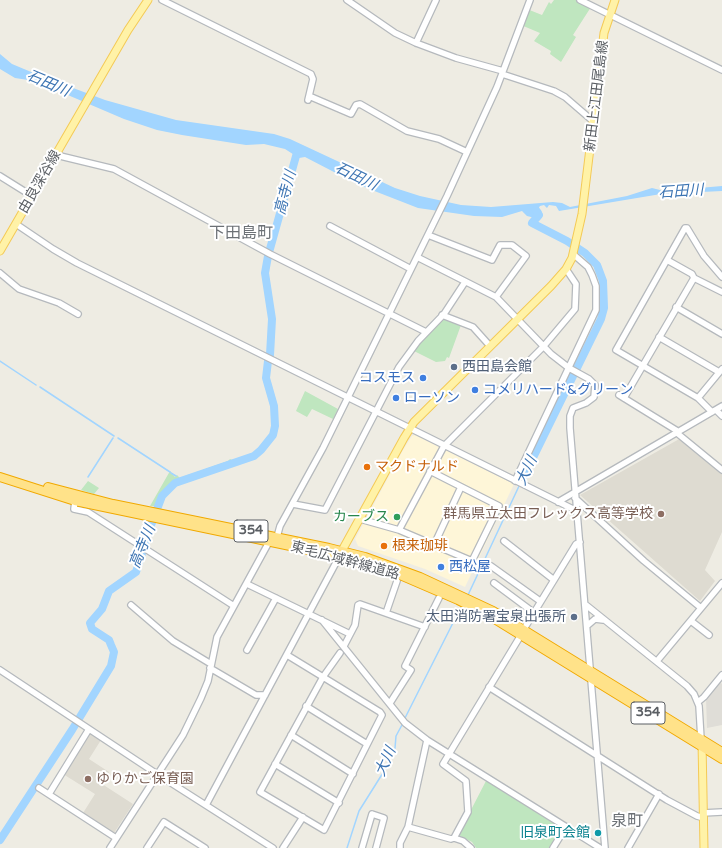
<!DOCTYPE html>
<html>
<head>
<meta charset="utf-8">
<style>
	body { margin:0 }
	canvas { display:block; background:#eeece3 }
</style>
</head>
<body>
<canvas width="722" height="848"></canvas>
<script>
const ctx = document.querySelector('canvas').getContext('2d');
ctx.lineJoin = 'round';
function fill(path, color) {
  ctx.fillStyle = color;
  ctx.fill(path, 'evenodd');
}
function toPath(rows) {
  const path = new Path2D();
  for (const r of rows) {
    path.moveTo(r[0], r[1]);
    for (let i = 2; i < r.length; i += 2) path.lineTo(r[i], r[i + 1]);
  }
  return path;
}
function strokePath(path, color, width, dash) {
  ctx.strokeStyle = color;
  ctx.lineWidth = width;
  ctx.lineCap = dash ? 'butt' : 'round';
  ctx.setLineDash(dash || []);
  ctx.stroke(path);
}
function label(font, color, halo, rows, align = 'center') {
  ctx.font = font + ' "Varela Round","Noto Sans JP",sans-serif';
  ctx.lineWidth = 4;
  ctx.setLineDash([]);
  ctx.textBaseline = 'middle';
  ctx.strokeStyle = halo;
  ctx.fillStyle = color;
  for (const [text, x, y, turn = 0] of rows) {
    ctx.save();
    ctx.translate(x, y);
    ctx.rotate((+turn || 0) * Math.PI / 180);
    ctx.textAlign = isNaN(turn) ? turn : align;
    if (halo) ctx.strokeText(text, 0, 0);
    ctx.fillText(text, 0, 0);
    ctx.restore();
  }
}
fill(toPath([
	[415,435,514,484,465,587,425,569,358,546,355,539,403,450,412,436]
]), '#fef6d8');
fill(toPath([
	[720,682,722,684,722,725,707,728,706,698]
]), '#dfddd7');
fill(toPath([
	[681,438,722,471,722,532,705,570,715,581,700,601,580,495],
	[90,733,101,740,89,759,109,772,102,784,133,804,114,833,83,813,95,794,63,774]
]), '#dedbd1');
fill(toPath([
	[554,0,576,0,591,7,573,35,576,37,561,62,550,54,551,51,534,41,540,33,521,25,527,9,542,15,549,2,551,4],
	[442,319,461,325,449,358,447,357,445,361,436,362,412,350],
	[305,391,338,409,333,419,312,409,307,417,296,411],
	[230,459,234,461,173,482,163,493,155,506,150,506,170,471,175,477,177,475,180,478,228,461],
	[88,481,99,488,94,494,81,490],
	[487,779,564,828,551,848,476,848,472,842,458,835]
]), '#bfe6bf');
fill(toPath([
	[0,54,12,64,36,74,105,100,176,120,274,134,290,139,395,188,420,196,461,205,491,207,553,202,562,203,570,207,627,196,652,188,664,191,722,186,722,191,661,194,559,211,556,206,549,205,547,208,544,205,540,206,538,209,541,210,543,216,535,218,527,216,522,211,502,217,474,216,418,208,359,185,305,157,299,158,285,149,264,144,246,145,182,135,157,130,124,119,35,81,15,78,0,69]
]), '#a2d5ff');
strokePath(toPath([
	[0,361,36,385],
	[40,387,114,436],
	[118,438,170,472],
	[171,473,176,476],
	[88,477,113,438],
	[468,595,520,484],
	[404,720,462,605],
	[347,848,359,811,386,768,395,748,396,736,403,723]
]), '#a2d5ff', 1.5);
strokePath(toPath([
	[270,355,272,319,265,273,268,256,298,149],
	[523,478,601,319,604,308,603,281,597,265,585,253,567,241,532,223,539,215,536,210],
	[0,840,72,730,111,666,114,652,111,645,109,640,92,629,90,623,102,609,109,591,136,572,151,525,162,496,175,483,254,456,261,450,273,435,275,426,274,406,266,378,268,361]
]), '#a2d5ff', 8);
const minor = toPath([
	[162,0,311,74,313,79,308,100],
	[347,0,395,33,416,43,456,58,503,71],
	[580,0,722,70],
	[416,43,436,0],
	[502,74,554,91,565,97,594,122],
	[309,96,351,114,356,105,360,104,407,131,439,139,467,152],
	[56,155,114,169,270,254,426,332],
	[0,176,32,196],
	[16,224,53,249,77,263,577,511],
	[330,226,411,269],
	[428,235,492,260,500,245,512,245,526,256,496,297],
	[417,257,496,297,551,354,569,368,589,379,595,385,594,397,586,403,573,408,570,416,570,428,605,848],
	[667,260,692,274,694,278],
	[0,273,19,289,59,303,78,314],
	[676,307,722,334],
	[442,315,473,327,490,346],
	[659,337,719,372],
	[619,395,679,432],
	[624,398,694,278,722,292],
	[698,398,722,369],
	[716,410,722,416],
	[712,412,698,398,616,350,685,228,687,228,704,256,722,277],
	[677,433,722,470],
	[515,481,596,310,596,286,592,275,588,267,573,254],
	[575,498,644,561,701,608],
	[75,501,74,509,88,512,234,606],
	[558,502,722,406],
	[293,504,325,510,399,367,418,341,444,314,465,282],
	[360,519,399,530,472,561,499,506,430,471],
	[399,530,444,446,543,347,575,309,576,284,566,269],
	[277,537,280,526,323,448,447,196,497,87,530,0],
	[504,541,554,580],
	[434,545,461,487],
	[491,566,540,601],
	[494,583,533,612],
	[247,584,350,634],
	[131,605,173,641,211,664],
	[586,605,687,686,694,694,699,706,701,739],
	[386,613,397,581],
	[322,620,405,723,427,740,600,848],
	[691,621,709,635],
	[588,625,595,619,603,620],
	[524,629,576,544,580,542],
	[344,646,355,625,358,605,360,604,425,627],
	[247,650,276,598],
	[287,655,323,677,380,712,382,715,324,830,260,792,323,677,340,653],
	[657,661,722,583],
	[210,668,256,695,265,695],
	[0,670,157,774,273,848],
	[489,687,667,800,697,816,704,818],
	[698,702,704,697,722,675],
	[390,703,411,670,405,666,439,598],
	[306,706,367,744],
	[291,735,353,774],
	[275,764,339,803],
	[39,788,116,838],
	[49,794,89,729],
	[206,805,339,557],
	[703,813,722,812],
	[408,827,451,839,454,838,463,841,471,848],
	[454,838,468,812,466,781,443,764,521,635],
	[110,848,183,735,201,698,208,681,217,637,269,542],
	[147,848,164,822,205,848],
	[283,848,303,817],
	[362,848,372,814,384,818,376,848],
	[400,848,400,843,408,827,427,740],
	[553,848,566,827],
	[628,848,659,794]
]);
const major = toPath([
	[0,251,128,30,148,0],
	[339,556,404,438,414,422,551,286,566,269,572,258,582,214,604,33,615,0],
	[702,742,704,848]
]);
const highway = toPath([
	[0,477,75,501,319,552,400,575,458,600,493,618,722,759],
	[48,487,113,504,329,548,365,557,420,577,493,611,722,752]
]);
strokePath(minor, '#b5b9bd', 8);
strokePath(major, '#f4ca56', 9);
strokePath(highway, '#f1a900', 10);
strokePath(minor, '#fff', 5.5);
strokePath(major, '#fff2a7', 7);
strokePath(highway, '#ffe289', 8);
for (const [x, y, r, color] of [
	[454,367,4,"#5c6f8a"],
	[423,378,4,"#3f7fe0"],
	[475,390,4,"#3f7fe0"],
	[396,398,4,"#3f7fe0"],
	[367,467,4,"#e8710a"],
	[661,514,4,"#8d6e63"],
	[397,517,4,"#2e9e5b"],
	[384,546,4,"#e8710a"],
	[441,567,4,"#3f7fe0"],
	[574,617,4,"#5c6f8a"],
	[88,779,4,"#8d6e63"],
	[598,833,4,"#0f9aa8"]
]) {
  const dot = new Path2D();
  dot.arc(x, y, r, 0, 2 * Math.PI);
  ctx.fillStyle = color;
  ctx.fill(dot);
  strokePath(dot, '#fff', 1.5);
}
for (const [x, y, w] of [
	[251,531,34],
	[648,713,34]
]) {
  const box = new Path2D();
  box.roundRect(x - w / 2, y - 11, w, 22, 3);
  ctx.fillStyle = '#fff';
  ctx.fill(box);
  strokePath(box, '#5b5f64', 1);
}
label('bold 13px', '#5b5f64', null, [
	["354",251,531],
	["354",648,713]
]);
label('14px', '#5b5f64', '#fff', [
	["新田上江田尾島線",597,96,-83],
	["由良深谷線",40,182,-60],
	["東毛広域幹線道路",345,561,15]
]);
label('14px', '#4e5e75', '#fff', [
	["西田島会館",462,367],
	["太田消防署宝泉出張所",566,617,"right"]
], 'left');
label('14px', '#366cbe', '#fff', [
	["コスモス",415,378,"right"],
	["コメリハード&グリーン",483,390],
	["ローソン",404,398],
	["西松屋",449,567]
], 'left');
label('14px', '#c56008', '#fff', [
	["マクドナルド",375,467],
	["根来珈琲",392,546]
], 'left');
label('14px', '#785e54', '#fff', [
	["群馬県立太田フレックス高等学校",653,514],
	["ゆりかご保育園",96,779,"left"]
], 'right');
label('14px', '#27864d', '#fff', [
	["カーブス",389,517]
], 'right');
label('14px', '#0d838f', '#fff', [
	["旧泉町会館",590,833]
], 'right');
label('italic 15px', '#3d75b3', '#fff', [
	["石田川",48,84,23],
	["石田川",356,177,26],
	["石田川",681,192,-4],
	["高寺川",286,193,-75],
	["大川",527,471,-65],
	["高寺川",143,547,-68],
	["大川",386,762,-66]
]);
label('16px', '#6c7176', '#fff', [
	["下田島町",241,234],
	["泉町",627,822]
]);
</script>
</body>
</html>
